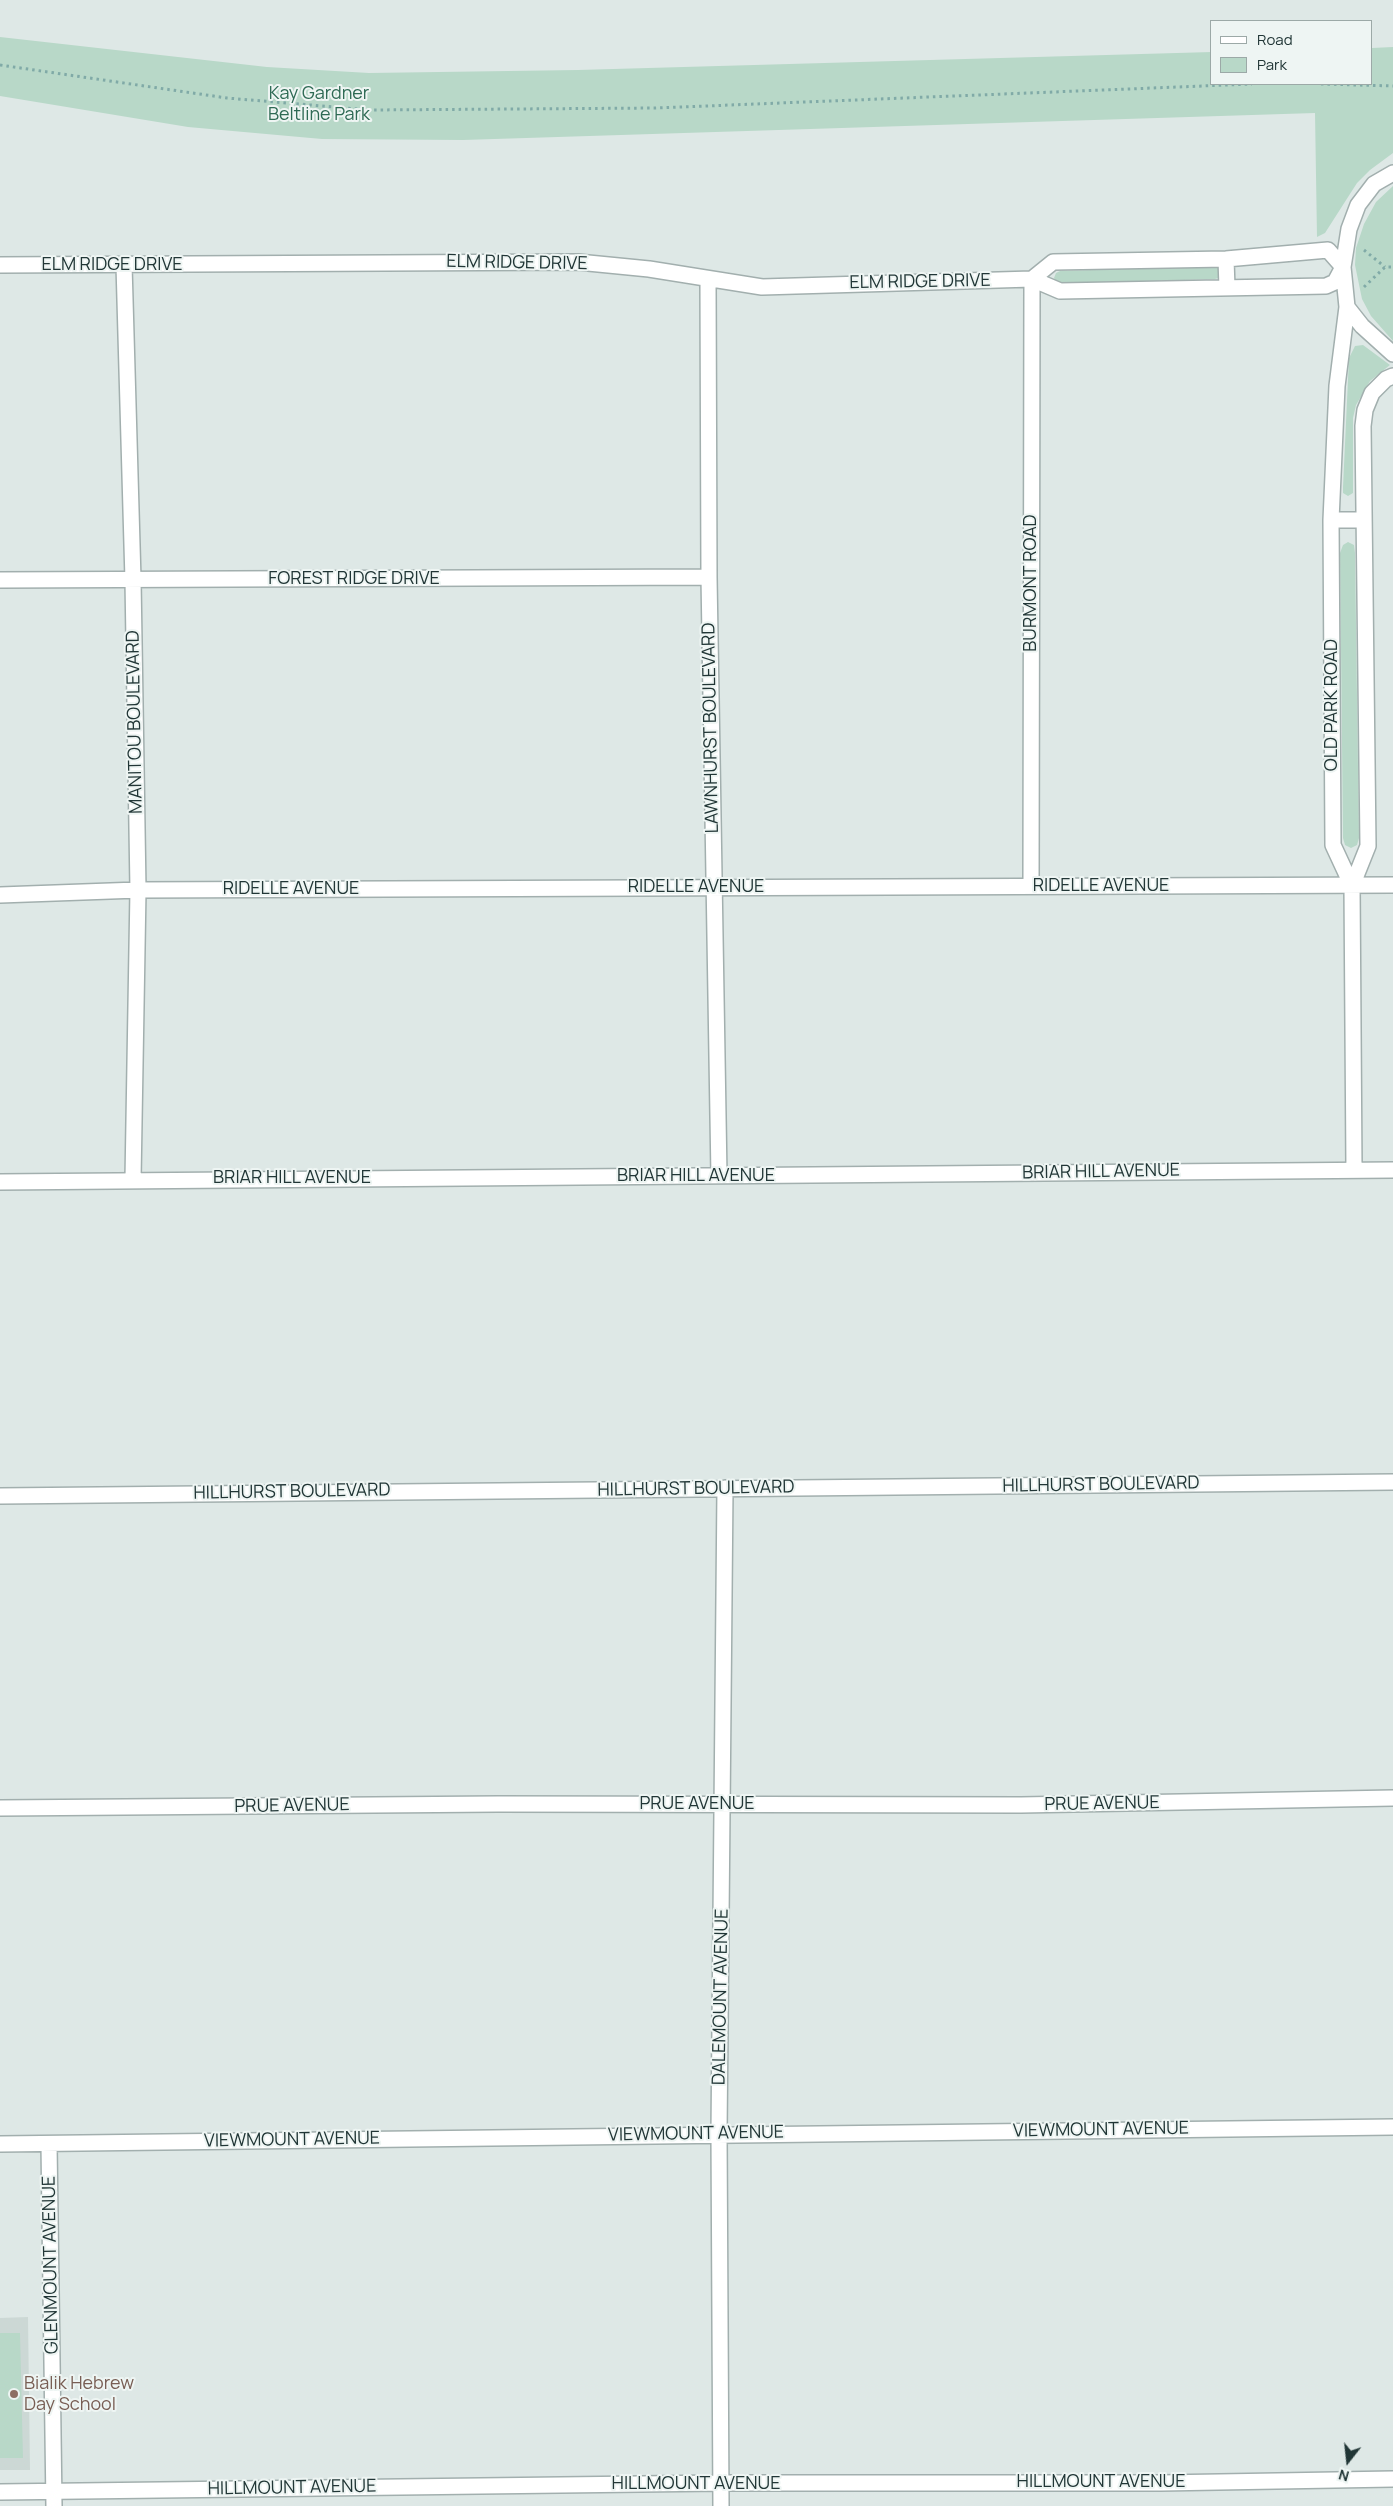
<!DOCTYPE html>
<html>
<head>
<meta charset="utf-8">
<style>
	body { margin:0 }
	#map { position:relative; width:1393px; height:2506px; overflow:hidden; background:#dee8e6; font-family:Manrope,sans-serif }
	canvas { display:block }
	.legend { position:absolute; left:1210px; top:20px; width:162px; height:65px; box-sizing:border-box; background:#eef5f3; border:1px solid #9ca9a7; margin:0; padding:6px 9px; list-style:none; font-size:15px; color:#213636 }
	.legend li { display:flex; align-items:center; gap:10px; height:25px }
	.legend b { width:25px; border:1px solid #9ca9a7 }
	.north { position:absolute; left:1323px; top:2436px; width:50px; height:50px; -webkit-text-stroke:4px #eef5f3; paint-order:stroke; rotate:196deg; font-size:14px; font-weight:700; line-height:20px; text-align:center; color:#213636 }
	.north::after { content:''; display:block; margin:auto; width:18px; height:22px; background:#213636; clip-path:polygon(50% 0,100% 100%,50% 72%,0 100%) }
</style>
</head>
<body>
<div id="map">
<canvas width="1393" height="2506"></canvas>
<ul class="legend">
<li><b style="height:6px;background:#fff"></b>Road</li>
<li><b style="height:14px;background:#b8d8c8"></b>Park</li>
</ul>
<div class="north">N</div>
</div>
<script>
const ctx = document.querySelector('canvas').getContext('2d');
ctx.lineJoin = 'round';
function fill(path, color) {
  ctx.fillStyle = color;
  ctx.fill(path, 'evenodd');
}
function toPath(rows) {
  const path = new Path2D();
  for (const r of rows) {
    path.moveTo(r[0], r[1]);
    for (let i = 2; i < r.length; i += 2) path.lineTo(r[i], r[i + 1]);
  }
  return path;
}
function strokePath(path, color, width, dash) {
  ctx.strokeStyle = color;
  ctx.lineWidth = width;
  ctx.lineCap = dash ? 'butt' : 'round';
  ctx.setLineDash(dash || []);
  ctx.stroke(path);
}
function label(font, color, halo, rows, align = 'center') {
  ctx.font = font + ' Manrope,sans-serif';
  ctx.lineWidth = 4;
  ctx.setLineDash([]);
  ctx.textBaseline = 'middle';
  ctx.strokeStyle = halo;
  ctx.fillStyle = color;
  for (const [text, x, y, turn = 0] of rows) {
    ctx.save();
    ctx.translate(x, y);
    ctx.rotate((+turn || 0) * Math.PI / 180);
    ctx.textAlign = isNaN(turn) ? turn : align;
    if (halo) ctx.strokeText(text, 0, 0);
    ctx.fillText(text, 0, 0);
    ctx.restore();
  }
}
fill(toPath([
	[28,2317,30,2470,0,2470,0,2318]
]), '#ccd8d5');
fill(toPath([
	[0,37,267,67,369,73,578,70,1212,52,1212,84,1372,84,1372,48,1393,47,1393,153,1370,170,1357,183,1325,233,1317,237,1315,113,463,140,322,139,188,127,0,96],
	[1393,186,1393,341,1371,316,1362,299,1355,265,1356,248,1364,224,1376,202],
	[1214,266,1221,266,1222,277,1215,279,1061,284,1056,282,1054,278,1056,273,1060,271],
	[1363,345,1390,365,1370,381,1356,405,1353,418,1353,493,1348,496,1343,493,1343,487,1349,358,1355,346],
	[1348,542,1354,545,1355,553,1359,838,1357,845,1351,848,1345,845,1343,838,1340,553,1343,545],
	[0,2333,20,2333,23,2458,0,2458]
]), '#b8d8c8');
const minor = toPath([
	[1393,173,1374,184,1358,205,1349,229,1343,267,1347,307,1362,326,1393,354],
	[1226,259,1227,288],
	[0,265,578,262,649,269,762,287,1032,279,1060,291,1326,286,1335,282,1343,267],
	[124,265,133,580,138,890,133,1179],
	[1032,279,1053,262,1226,259,1328,250,1343,267],
	[708,280,709,577,719,1176],
	[1347,307,1337,386,1331,520,1333,845,1352,886],
	[1331,520,1364,520],
	[0,580,709,577],
	[1031,886,1032,279],
	[0,895,138,890,1393,885],
	[1354,1170,1352,886,1368,846,1363,426,1365,410,1372,393,1386,379,1393,376],
	[0,1182,1393,1170],
	[0,1496,1393,1482],
	[0,1808,498,1804,1021,1805,1393,1798],
	[0,2144,1393,2127],
	[49,2144,54,2506],
	[0,2492,721,2483,1161,2483,1393,2479],
	[721,2506,719,2133,725,1488]
]);
strokePath(minor, '#a2afae', 18);
strokePath(toPath([
	[0,65,227,98,370,110,656,108,1252,84],
	[1321,84,1393,86],
	[1364,250,1385,267],
	[1364,287,1385,267,1393,267]
]), '#80aaa7', 3, [2.5, 4]);
strokePath(minor, '#fff', 15);
for (const [x, y, r, color] of [
	[14,2394,5,"#8d6e63"]
]) {
  const dot = new Path2D();
  dot.arc(x, y, r, 0, 2 * Math.PI);
  ctx.fillStyle = color;
  ctx.fill(dot);
  strokePath(dot, '#eef5f3', 2);
}
label('18px', '#2e6a54', '#eef5f3', [
	["Kay Gardner",319,94],
	["Beltline Park",319,115]
]);
label('18px', '#213636', '#eef5f3', [
	["ELM RIDGE DRIVE",517,263,1],
	["ELM RIDGE DRIVE",112,265],
	["ELM RIDGE DRIVE",920,282,-1],
	["FOREST RIDGE DRIVE",354,579],
	["BURMONT ROAD",1031,583,-90],
	["OLD PARK ROAD",1332,705,-90],
	["MANITOU BOULEVARD",135,722,-91],
	["LAWNHURST BOULEVARD",711,728,-91],
	["RIDELLE AVENUE",1101,886],
	["RIDELLE AVENUE",696,887],
	["RIDELLE AVENUE",291,889],
	["BRIAR HILL AVENUE",1101,1172,-1],
	["BRIAR HILL AVENUE",696,1176],
	["BRIAR HILL AVENUE",292,1178],
	["HILLHURST BOULEVARD",1101,1485,-1],
	["HILLHURST BOULEVARD",696,1489,-1],
	["HILLHURST BOULEVARD",292,1492,-1],
	["PRUE AVENUE",697,1804],
	["PRUE AVENUE",1102,1804,-1],
	["PRUE AVENUE",292,1806,-1],
	["DALEMOUNT AVENUE",721,1997,-89],
	["VIEWMOUNT AVENUE",1101,2130,-1],
	["VIEWMOUNT AVENUE",696,2134,-1],
	["VIEWMOUNT AVENUE",292,2140,-1],
	["GLENMOUNT AVENUE",51,2265,-91],
	["HILLMOUNT AVENUE",1101,2482],
	["HILLMOUNT AVENUE",696,2484],
	["HILLMOUNT AVENUE",292,2488,-1]
]);
label('18px', '#785e54', '#eef5f3', [
	["Bialik Hebrew",24,2384],
	["Day School",24,2405]
], 'left');
</script>
</body>
</html>
